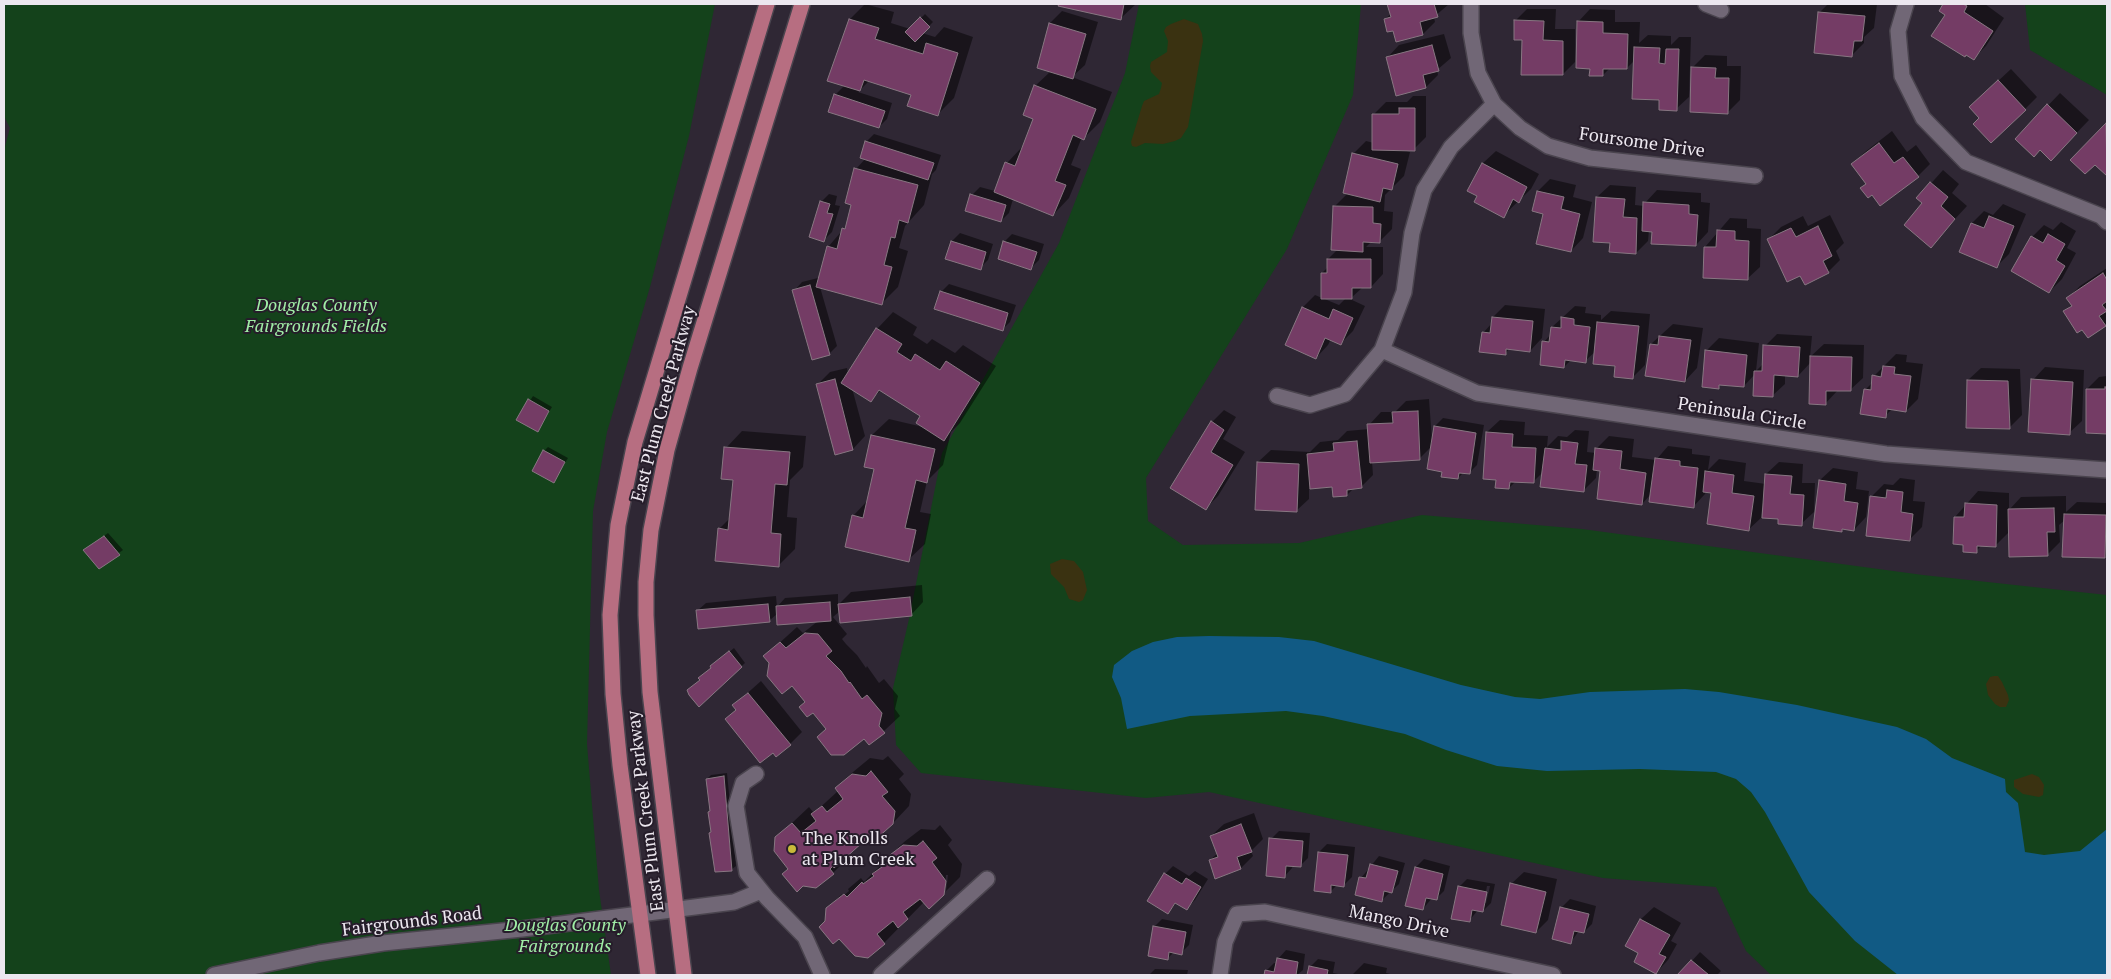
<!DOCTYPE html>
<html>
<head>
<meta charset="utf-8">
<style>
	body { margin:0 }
	#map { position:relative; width:2111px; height:979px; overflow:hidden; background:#2f2734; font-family:"PT Serif",serif }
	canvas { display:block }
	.frame { position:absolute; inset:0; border:5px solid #ece7ef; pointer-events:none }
</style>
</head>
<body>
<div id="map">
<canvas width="2111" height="979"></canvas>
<div class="frame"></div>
</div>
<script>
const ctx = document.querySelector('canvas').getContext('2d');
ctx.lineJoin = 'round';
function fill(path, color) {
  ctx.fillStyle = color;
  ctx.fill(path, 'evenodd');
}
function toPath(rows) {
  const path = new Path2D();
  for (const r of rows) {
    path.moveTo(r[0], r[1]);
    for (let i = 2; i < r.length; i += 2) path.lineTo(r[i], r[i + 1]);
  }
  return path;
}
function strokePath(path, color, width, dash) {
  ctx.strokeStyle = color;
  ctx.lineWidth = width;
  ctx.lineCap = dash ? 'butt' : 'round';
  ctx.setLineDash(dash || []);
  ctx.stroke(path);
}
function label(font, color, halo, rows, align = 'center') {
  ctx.font = font + ' "PT Serif",serif';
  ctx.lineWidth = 4;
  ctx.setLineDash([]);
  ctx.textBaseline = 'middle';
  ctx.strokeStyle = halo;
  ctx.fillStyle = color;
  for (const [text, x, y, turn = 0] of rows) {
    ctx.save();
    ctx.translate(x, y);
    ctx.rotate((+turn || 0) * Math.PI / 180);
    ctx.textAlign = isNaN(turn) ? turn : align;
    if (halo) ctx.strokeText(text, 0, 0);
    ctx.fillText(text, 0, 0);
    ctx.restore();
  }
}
fill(toPath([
	[4,4,715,4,689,136,650,287,607,432,593,511,587,744,599,890,611,975,4,975,4,150,10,128,4,116],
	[1139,4,1361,4,1353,95,1287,249,1146,478,1148,521,1183,545,1299,543,1422,515,1582,529,1923,575,2107,595,2107,975,1771,975,1746,951,1716,887,1603,878,1209,792,1146,798,921,773,896,745,893,688,909,619,942,453,1059,243,1125,73],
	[2025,4,2107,4,2107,95,2030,50]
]), '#14421b');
fill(toPath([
	[1184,19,1198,24,1202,34,1203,41,1188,127,1181,138,1175,141,1163,144,1145,143,1136,147,1132,146,1131,142,1142,106,1144,101,1159,94,1161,88,1162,83,1151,72,1150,66,1151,62,1167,52,1168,41,1164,31,1166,27,1171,24],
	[1062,559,1074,561,1083,572,1087,590,1083,600,1079,602,1069,599,1064,587,1051,574,1050,564],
	[1994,676,1998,676,2002,682,2008,695,2009,700,2006,707,2000,707,1995,704,1988,695,1986,684,1990,677],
	[2032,774,2039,777,2044,785,2043,795,2039,797,2023,794,2014,787,2014,780]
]), '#3a3211');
fill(toPath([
	[1209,636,1279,637,1314,641,1461,685,1515,697,1540,699,1590,692,1685,689,1719,692,1797,705,1897,727,1926,739,1952,758,2005,779,2006,792,2018,803,2025,852,2044,855,2080,851,2107,829,2107,975,1898,975,1855,941,1809,892,1765,812,1751,792,1736,779,1716,772,1640,769,1547,771,1497,766,1446,750,1405,734,1323,716,1286,711,1190,716,1127,729,1121,698,1112,677,1114,665,1132,651,1153,642,1177,637]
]), '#115a84');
fill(toPath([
	[865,4,894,12,891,23,910,29,925,14,933,22,922,33,935,37,944,27,973,37,954,98,937,115,912,94,869,81,858,92,892,103,887,119,879,127,835,95,845,85,850,19],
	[1060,4,1136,4,1120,19,1060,5],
	[1388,4,1449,4,1434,17,1435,22,1423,34,1394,29,1385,19,1391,14],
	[1828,4,1877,4,1874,28,1864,37,1864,43,1852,55,1820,12],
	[1945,4,1985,4,2004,18,1986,46,1974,58,1947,15,1940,11],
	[1527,9,1556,9,1555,29,1575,29,1575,62,1563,74,1523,38,1515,21],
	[1590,9,1615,10,1615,22,1640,22,1639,43,1648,35,1671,36,1671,45,1679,37,1691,37,1689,97,1676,109,1661,99,1635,60,1627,68,1610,68,1603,75,1591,68,1578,22],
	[1062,11,1098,22,1085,65,1072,77,1112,92,1100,122,1084,138,1082,137,1071,165,1081,169,1069,198,1053,215,1013,199,1009,213,1001,221,972,195,980,187,995,191,1007,163,1023,146,1035,119,1035,86,1051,71,1042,49,1050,23],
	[1444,34,1451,58,1437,70,1438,75,1426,87,1387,58,1399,45],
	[1705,55,1727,56,1727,66,1741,66,1740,100,1728,112,1692,68],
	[2011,69,2037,97,2025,109,1981,118,1983,95],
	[2060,93,2089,120,2063,147,2040,149,2016,139],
	[1413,96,1426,96,1426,137,1414,149,1403,150,1410,152,1404,176,1385,195,1384,211,1393,212,1392,229,1380,241,1372,241,1366,247,1383,247,1383,274,1371,287,1363,287,1350,299,1365,306,1353,331,1341,343,1331,339,1328,345,1316,358,1287,345,1303,307,1315,295,1339,305,1346,298,1322,273,1328,267,1328,259,1338,249,1335,206,1348,193,1353,154,1366,141,1374,143,1374,114,1386,102,1407,102],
	[2107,123,2107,174,2095,163,2072,160],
	[1892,131,1907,152,1916,145,1930,164,1918,176,1872,194,1862,188,1867,183,1853,164,1865,152],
	[874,134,941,155,936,170,932,174,924,205,905,226,899,248,908,251,898,287,882,303,820,287,837,346,829,354,794,291,802,282,818,278,819,281,828,247,847,225,853,204,856,169,866,158,866,142],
	[1496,151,1539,174,1531,189,1503,216,1479,196,1469,191,1483,163],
	[1943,170,1959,184,1952,193,1967,206,1930,246,1924,203,1918,198],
	[1550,179,1576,185,1573,197,1592,202,1583,238,1571,251,1545,213,1533,210,1538,191],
	[1610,185,1636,187,1635,205,1644,206,1645,203,1657,190,1701,193,1701,202,1710,203,1708,232,1696,245,1649,230,1648,241,1636,253,1611,242,1597,197],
	[829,194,837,196,835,205,840,206,832,232,824,240,821,202],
	[2003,204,2026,214,2009,254,1997,266,1972,223,1984,211,1993,215],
	[1830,215,1844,243,1836,251,1840,260,1828,272,1801,274,1769,239,1781,227,1803,216,1808,226],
	[1730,218,1747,219,1747,228,1761,229,1760,267,1747,279,1705,247],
	[2061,222,2076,231,2067,248,2076,253,2062,279,2049,292,2032,237,2044,225,2053,230],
	[960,233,993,244,988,260,980,268,952,241],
	[1012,234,1044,244,1039,260,1031,268,1004,242],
	[2107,268,2107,323,2105,325,2065,312,2072,304,2068,298,2080,286],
	[949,284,1016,305,1010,322,1002,330,941,292],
	[1505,305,1545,309,1542,338,1530,351,1510,348,1505,354,1483,333,1492,323,1493,317],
	[1575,306,1586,307,1585,313,1601,315,1601,320,1611,311,1650,314,1645,365,1633,377,1596,351,1585,361,1571,360,1564,367,1544,342,1551,334,1552,327],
	[893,312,917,327,913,335,927,344,932,339,955,353,963,345,996,366,960,423,951,432,943,465,927,481,920,512,931,514,925,544,908,560,853,516,868,500,876,469,872,435,889,419,923,427,922,416,881,390,871,400,852,388,865,436,853,449,818,384,830,372,847,368,848,374,877,329],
	[1673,324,1703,328,1697,368,1685,381,1651,344],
	[1777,334,1812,336,1810,357,1824,344,1864,345,1863,378,1850,390,1838,390,1825,404,1811,362,1798,376,1785,375,1785,384,1772,396,1755,374,1744,386,1722,384,1718,387,1706,351,1719,338,1759,343,1756,371,1764,363,1765,346],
	[1896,354,1907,355,1906,362,1923,364,1918,399,1906,411,1892,409,1885,416,1865,390,1873,382,1874,376],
	[2045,367,2084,370,2082,421,2069,433,2033,380],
	[1981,368,2020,369,2022,415,2009,428,1968,380],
	[2107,376,2107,432,2087,432,2087,389,2099,377],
	[533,396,552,407,537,431,518,420],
	[1429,399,1432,440,1435,426,1443,418,1484,425,1477,465,1469,473,1464,472,1458,478,1444,471,1432,446,1420,458,1372,461,1373,475,1361,487,1354,488,1347,495,1333,486,1309,488,1309,499,1296,511,1258,462,1271,450,1310,452,1320,442,1338,440,1347,431,1369,429,1369,425,1381,412,1395,412,1406,401],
	[1224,410,1236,417,1223,439,1245,452,1218,496,1206,508,1212,422],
	[1500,420,1525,422,1524,435,1548,436,1547,447,1558,436,1567,437,1575,430,1589,431,1587,452,1596,453,1596,449,1609,436,1634,439,1632,457,1656,460,1668,446,1692,449,1692,454,1710,456,1708,470,1719,459,1746,463,1744,481,1766,484,1766,474,1779,462,1803,464,1802,483,1815,483,1814,512,1801,524,1780,518,1762,508,1761,518,1748,530,1713,492,1706,491,1705,494,1693,507,1652,493,1642,504,1601,470,1597,469,1596,478,1583,491,1543,472,1533,482,1516,481,1509,488,1497,479,1487,432],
	[742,431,806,436,803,467,790,480,787,517,797,518,795,549,778,566,719,529,730,518,734,479,726,448],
	[548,447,568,458,553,482,544,451],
	[1833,468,1858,472,1856,489,1869,491,1866,517,1854,530,1844,528,1841,530,1820,480],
	[1900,478,1915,480,1913,501,1925,502,1922,527,1910,539,1871,497,1884,484,1893,485],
	[1978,491,2009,493,2009,510,2021,497,2066,496,2066,512,2077,502,2107,503,2107,555,2105,557,2065,520,2059,525,2060,542,2047,555,2010,531,1995,546,1982,545,1976,551,1965,544,1955,517],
	[108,533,123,550,99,567,85,550],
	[922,585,923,602,911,615,840,611,833,617,847,634,842,639,846,644,857,655,866,668,867,666,879,683,884,679,898,696,895,709,900,716,870,744,864,737,827,728,792,684,765,656,797,627,803,633,818,621,778,613,769,621,697,611,706,603,776,596,777,607,785,598,838,594,838,605,851,592],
	[734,648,745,663,699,705,701,680,716,663],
	[761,681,802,732,790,744,734,705],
	[888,756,904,774,899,779,911,794,909,806,893,823,873,833,847,854,849,857,833,873,789,869,776,838,809,807,814,813,838,791,836,788,853,772,870,758,883,760],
	[727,773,736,866,732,869,716,871,707,779,711,775],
	[1254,813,1263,839,1251,851,1253,856,1241,868,1216,877,1210,860,1218,853,1211,836,1224,824],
	[940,825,952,840,948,845,962,864,960,877,946,891,948,875,946,875,945,892,929,907,924,902,884,943,868,957,826,921,827,909,842,894,842,897,849,891,848,889,861,878,864,882,904,842,921,829,935,830],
	[1279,831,1310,833,1308,858,1300,866,1293,865,1292,868,1284,877,1271,839],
	[1327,844,1355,847,1352,877,1344,885,1337,885,1330,892,1319,852],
	[1379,856,1405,863,1399,884,1381,901,1361,878],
	[1424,859,1450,866,1444,891,1436,899,1432,898,1423,909,1416,867],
	[1173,866,1189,876,1195,871,1208,879,1195,900,1187,908,1177,902,1168,913,1165,874],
	[1524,872,1557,879,1548,920,1536,932,1511,884],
	[1467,879,1495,884,1491,903,1483,911,1478,910,1469,921,1459,887],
	[1487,886,1490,886,1486,903,1484,903],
	[1570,899,1596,906,1592,924,1584,932,1579,931,1570,943,1554,938,1562,907],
	[1654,907,1681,923,1671,941,1677,944,1668,960,1656,973,1640,953,1627,945,1641,919],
	[1162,919,1193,925,1189,945,1181,953,1174,952,1168,958,1154,927],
	[1286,950,1305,954,1303,970,1297,975,1265,975,1266,971,1274,963,1277,963,1278,959],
	[1700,952,1721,971,1717,975,1679,975],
	[1318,959,1335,962,1333,973,1343,975,1308,975,1310,967],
	[1364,963,1387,968,1386,973,1394,975,1352,975],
	[1155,969,1188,970,1187,975,1149,975]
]), '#0007');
const building = toPath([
	[1059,4,1124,4,1121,20,1058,6,1059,4],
	[1387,4,1434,4,1438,17,1420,22,1423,35,1396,42,1393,31,1387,32,1384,19,1391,17,1387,4],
	[1943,4,1963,4,1967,6,1964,12,1993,31,1974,60,1966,55,1965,57,1931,36,1945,15,1939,11,1943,4],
	[1818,12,1865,16,1862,41,1854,41,1852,57,1814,53,1818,12],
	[920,17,930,27,915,42,905,32,920,17],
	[849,19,879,28,875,39,923,54,926,43,958,53,938,116,907,106,911,95,864,80,860,91,827,81,849,19],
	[1514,20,1544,21,1543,40,1563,41,1563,75,1521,75,1522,40,1514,40,1514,20],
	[1577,21,1603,22,1603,33,1628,34,1627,69,1603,69,1603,76,1589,76,1590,69,1576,68,1577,21],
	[1049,23,1086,34,1073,79,1037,68,1049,23],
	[1432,45,1439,71,1423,75,1426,88,1396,96,1386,57,1432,45],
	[1634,47,1660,48,1659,63,1665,64,1666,49,1679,49,1677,111,1659,110,1659,100,1632,99,1634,47],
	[1691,67,1716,68,1715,78,1729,78,1728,114,1690,112,1691,67],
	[1998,80,2026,110,1991,143,1973,124,1979,118,1969,107,1998,80],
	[1034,85,1096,109,1084,140,1073,135,1055,181,1066,185,1053,216,994,192,1005,162,1015,166,1033,119,1023,115,1034,85],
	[834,94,885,111,879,128,828,112,834,94],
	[2047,104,2077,133,2051,161,2040,150,2034,157,2015,139,2047,104],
	[1399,108,1415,108,1415,151,1372,150,1372,114,1399,114,1399,108],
	[2106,123,2107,176,2095,165,2085,174,2070,160,2106,123],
	[865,141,934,163,928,180,860,158,865,141],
	[1879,143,1894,163,1903,157,1919,177,1880,206,1872,195,1868,198,1860,188,1866,184,1851,164,1879,143],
	[1352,153,1398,164,1392,190,1383,188,1380,202,1343,193,1352,153],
	[1482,163,1527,187,1519,203,1513,199,1504,218,1474,202,1477,196,1467,191,1482,163],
	[854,168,918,185,908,223,899,220,895,238,891,237,884,265,892,267,882,305,816,287,827,246,837,249,842,228,845,229,851,205,845,203,854,168],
	[1930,182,1948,197,1941,206,1955,219,1931,248,1904,225,1922,203,1916,198,1930,182],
	[1537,191,1564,197,1561,209,1580,214,1571,252,1536,244,1543,214,1532,211,1537,191],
	[970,194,1006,205,1001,222,965,211,970,194],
	[1596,197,1625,199,1623,217,1637,218,1636,254,1609,252,1610,243,1593,242,1596,197],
	[820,201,830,204,827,213,833,214,824,242,809,237,820,201],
	[1643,202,1689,205,1689,214,1698,215,1696,246,1651,244,1652,232,1642,231,1643,202],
	[1333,206,1373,207,1373,223,1381,224,1380,243,1363,242,1363,252,1331,250,1333,206],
	[1989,216,2014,226,1997,268,1959,252,1971,223,1984,228,1989,216],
	[1818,226,1832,256,1823,261,1829,273,1805,285,1800,276,1787,282,1767,239,1791,228,1796,237,1818,226],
	[1717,230,1735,231,1735,240,1749,241,1748,280,1703,278,1704,247,1716,247,1717,230],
	[2048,234,2065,244,2056,260,2065,266,2049,293,2011,271,2031,236,2043,243,2048,234],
	[951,241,986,252,981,270,945,259,951,241],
	[1003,241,1037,252,1031,270,998,259,1003,241],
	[1327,259,1371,259,1371,288,1352,288,1352,299,1321,299,1321,273,1327,273,1327,259],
	[2103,273,2107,280,2107,301,2102,305,2107,311,2099,316,2106,326,2088,338,2082,330,2077,333,2063,311,2072,306,2066,298,2103,273],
	[810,285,830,355,812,360,792,290,810,285],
	[940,291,1008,313,1003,331,934,309,940,291],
	[1302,307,1329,319,1333,309,1353,318,1341,345,1325,338,1316,359,1285,345,1302,307],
	[1492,317,1533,321,1530,352,1506,349,1506,355,1479,352,1482,332,1490,333,1492,317],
	[1561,317,1574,319,1574,325,1590,327,1586,363,1565,360,1564,368,1540,365,1542,341,1549,342,1551,327,1561,328,1561,317],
	[1597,322,1639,326,1633,379,1614,377,1615,366,1593,364,1597,322],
	[876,328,902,344,897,352,911,361,915,354,940,370,946,361,980,383,944,441,916,423,920,416,879,390,871,402,841,383,876,328],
	[1659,336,1691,340,1685,382,1645,376,1650,344,1658,345,1659,336],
	[1763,345,1800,347,1798,377,1774,375,1773,397,1753,396,1754,371,1762,371,1763,345],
	[1705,350,1747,355,1744,387,1719,385,1719,389,1702,387,1705,350],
	[1810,356,1852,357,1851,391,1826,391,1826,405,1809,404,1810,356],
	[1883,366,1895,367,1894,374,1911,376,1906,412,1887,409,1886,418,1860,414,1864,389,1871,390,1872,375,1881,377,1883,366],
	[835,379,853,450,835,455,816,384,835,379],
	[2031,379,2073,382,2070,435,2028,432,2031,379],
	[1967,380,2008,381,2010,429,1966,428,1967,380],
	[2105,387,2107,387,2107,434,2086,433,2086,389,2105,389,2105,387],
	[528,399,549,411,538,432,516,420,528,399],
	[1418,411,1420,460,1370,463,1367,424,1393,423,1392,412,1418,411],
	[1211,421,1224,430,1211,452,1233,465,1206,510,1170,488,1211,421],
	[1434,426,1476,433,1470,474,1459,473,1458,479,1441,477,1442,472,1427,469,1434,426],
	[1486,432,1513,434,1512,447,1536,448,1534,483,1510,482,1509,489,1495,488,1496,480,1483,479,1486,432],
	[871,435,935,449,927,483,916,480,905,528,916,530,909,562,845,547,852,515,863,518,874,469,864,467,871,435],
	[1357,441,1362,488,1347,490,1347,496,1333,497,1332,487,1310,489,1307,454,1334,451,1333,443,1357,441],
	[1561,441,1578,443,1575,464,1587,465,1584,492,1540,487,1545,448,1561,450,1561,441],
	[724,447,790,452,787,485,775,484,771,533,781,534,779,567,715,561,718,528,728,530,733,480,721,479,724,447],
	[1595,448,1622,451,1620,469,1646,473,1642,505,1597,499,1600,471,1593,470,1595,448],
	[543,450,565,462,554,483,532,471,543,450],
	[1655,458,1680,461,1680,466,1698,468,1694,508,1649,502,1655,458],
	[1257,462,1299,464,1297,512,1255,510,1257,462],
	[1705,471,1734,475,1732,493,1754,496,1749,531,1707,524,1711,493,1703,492,1705,471],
	[1765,474,1792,476,1790,494,1804,495,1802,526,1778,524,1778,519,1762,518,1765,474],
	[1819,480,1846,484,1844,501,1858,503,1854,531,1842,529,1842,532,1813,528,1819,480],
	[1887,490,1903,492,1901,512,1913,514,1910,541,1866,536,1870,496,1886,498,1887,490],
	[1965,503,1997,505,1996,547,1977,546,1977,553,1963,552,1963,545,1953,544,1954,517,1964,517,1965,503],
	[2054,508,2055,532,2047,532,2048,556,2009,557,2008,509,2054,508],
	[2064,514,2106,515,2105,558,2062,557,2064,514],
	[104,536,120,555,99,569,83,550,104,536],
	[910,597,912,616,840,623,838,604,910,597],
	[830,602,831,621,777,625,776,606,830,602],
	[768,604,770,622,698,629,696,610,768,604],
	[805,633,818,634,832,651,826,656,841,671,849,683,850,682,862,699,867,695,882,713,879,726,885,733,869,745,864,739,844,755,831,755,817,737,826,729,813,713,807,717,799,707,805,702,792,686,782,694,767,676,769,663,763,656,780,642,786,648,805,633],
	[729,651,742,667,699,707,689,695,687,690,700,680,698,678,711,668,710,666,729,651],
	[748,693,791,745,776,757,773,753,760,763,725,719,736,710,732,705,748,693],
	[871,771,888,792,882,796,895,811,893,824,876,839,872,834,834,868,833,866,830,869,834,874,816,888,803,886,797,892,782,874,788,869,774,851,775,837,792,823,801,833,816,821,811,814,822,806,827,812,843,799,835,788,852,774,866,776,871,771],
	[724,776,732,871,715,872,709,833,711,832,708,812,710,811,706,779,724,776],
	[1241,824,1252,852,1237,857,1241,869,1215,879,1209,860,1218,857,1210,836,1241,824],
	[1269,838,1303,841,1301,867,1286,866,1285,878,1266,876,1269,838],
	[923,841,937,858,932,862,946,881,944,895,929,909,920,899,903,912,908,919,898,928,893,921,877,934,885,944,868,958,855,956,839,939,833,944,819,927,825,921,826,908,844,894,847,897,862,882,863,884,874,876,872,874,889,862,886,858,903,845,917,846,923,841],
	[1318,852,1348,855,1344,887,1331,885,1331,893,1314,891,1318,852],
	[1370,864,1398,871,1392,893,1384,891,1382,902,1355,895,1359,877,1366,878,1370,864],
	[1415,867,1443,874,1437,900,1426,898,1423,910,1405,906,1415,867],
	[1164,873,1182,884,1186,878,1201,887,1187,910,1175,903,1168,914,1147,901,1164,873],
	[1510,883,1546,892,1536,933,1501,925,1510,883],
	[1458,886,1487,892,1483,912,1472,910,1470,922,1451,919,1458,886],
	[1560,907,1589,914,1584,933,1574,931,1571,944,1552,939,1560,907],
	[1640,919,1670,935,1659,954,1666,957,1656,974,1634,962,1638,953,1625,946,1640,919],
	[1153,926,1186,932,1182,955,1169,952,1168,960,1148,956,1153,926],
	[1277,958,1298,962,1296,975,1264,975,1265,970,1274,972,1277,958],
	[1691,960,1709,975,1677,975,1691,960],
	[1309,966,1328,970,1327,975,1307,975,1309,966]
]);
fill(building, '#743c65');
strokePath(building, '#887782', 1);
const minor = toPath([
	[1471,4,1471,33,1478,73,1494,104,1520,128,1548,146,1590,158,1755,176],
	[1706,4,1721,10],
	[1906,4,1898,31,1902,76,1923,118,1966,162,2101,216,2107,222],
	[1382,350,1477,393,1886,454,2107,470],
	[1277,396,1310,405,1345,394,1382,350,1404,292,1412,233,1424,190,1451,147,1494,104],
	[756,774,743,783,736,806,747,873,767,898,805,937,822,975],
	[214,975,319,953,383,943,522,929,734,902,761,891],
	[881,975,987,879],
	[1220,975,1225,942,1237,914,1265,912,1553,975]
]);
const major = toPath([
	[648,975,620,765,613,694,610,615,618,525,635,442,767,4],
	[684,975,650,692,646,615,646,582,651,530,667,450,690,368,802,4]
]);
strokePath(minor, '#4a444e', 18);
strokePath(major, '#4a444e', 18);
strokePath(minor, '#716776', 15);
strokePath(major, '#b76e81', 15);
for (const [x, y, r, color] of [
	[792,849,5,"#c9ba3a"]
]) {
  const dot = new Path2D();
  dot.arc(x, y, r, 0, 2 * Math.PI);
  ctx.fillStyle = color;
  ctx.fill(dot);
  strokePath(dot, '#261d2a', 2);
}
label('18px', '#ece7ef', '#261d2a', [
	["Foursome Drive",1642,143,8],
	["East Plum Creek Parkway",664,404,-75],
	["Peninsula Circle",1742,414,9],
	["East Plum Creek Parkway",646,811,-97],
	["Fairgrounds Road",412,922,-7],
	["Mango Drive",1399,922,12]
]);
label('italic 18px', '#a0eea6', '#261d2a', [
	["Douglas County",316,306],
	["Fairgrounds Fields",316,327],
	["Douglas County",565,926],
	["Fairgrounds",565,947]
]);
label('18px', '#ece7ef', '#261d2a', [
	["The Knolls",802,839],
	["at Plum Creek",802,860]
], 'left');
</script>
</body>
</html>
